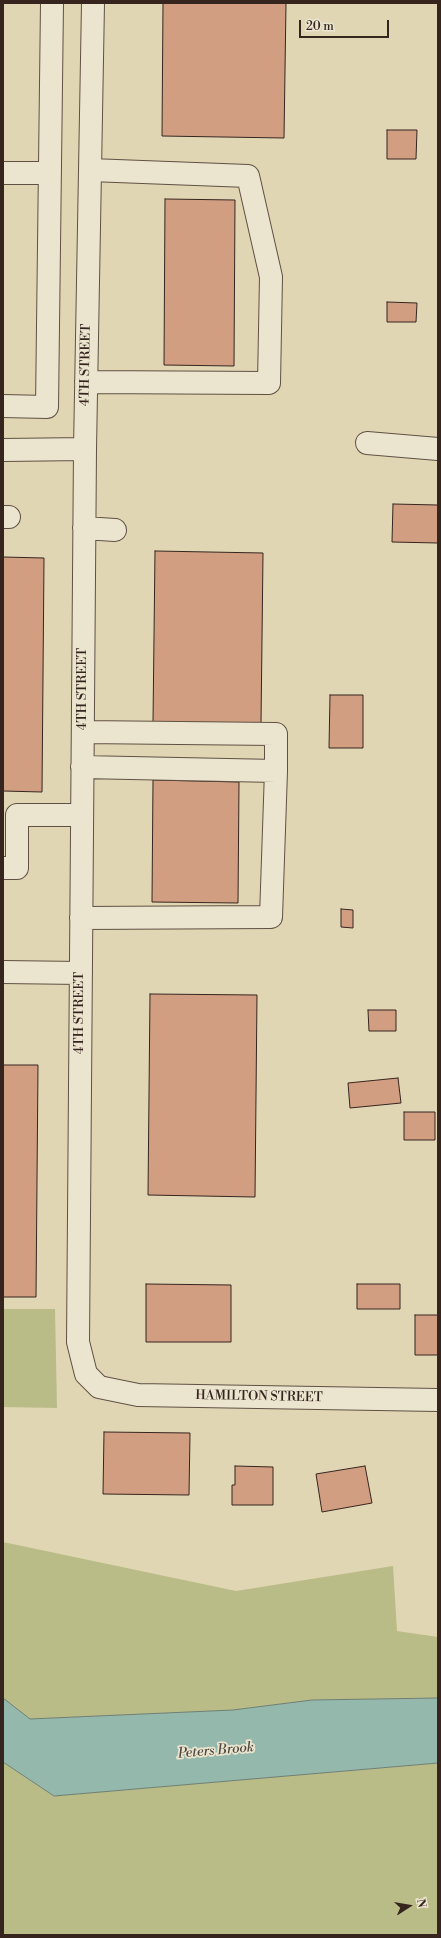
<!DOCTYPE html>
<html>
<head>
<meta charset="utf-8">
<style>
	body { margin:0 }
	#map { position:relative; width:441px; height:1938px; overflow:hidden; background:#e0d6b3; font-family:"Libre Bodoni",serif }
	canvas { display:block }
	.frame { position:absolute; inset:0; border:4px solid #36251f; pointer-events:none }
	.north { position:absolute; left:389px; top:1886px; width:40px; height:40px; -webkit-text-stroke:3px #ebe4ce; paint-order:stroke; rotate:78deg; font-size:11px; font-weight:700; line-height:16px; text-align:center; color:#36251f }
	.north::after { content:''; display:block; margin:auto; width:14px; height:18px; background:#36251f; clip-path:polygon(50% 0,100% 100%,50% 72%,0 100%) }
	.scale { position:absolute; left:299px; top:20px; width:90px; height:18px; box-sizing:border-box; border:2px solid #36251f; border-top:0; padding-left:5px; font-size:12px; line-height:14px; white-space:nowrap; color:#36251f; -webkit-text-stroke:3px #ebe4ce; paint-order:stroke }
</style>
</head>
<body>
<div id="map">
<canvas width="441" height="1938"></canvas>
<div class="frame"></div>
<div class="north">N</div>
<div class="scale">20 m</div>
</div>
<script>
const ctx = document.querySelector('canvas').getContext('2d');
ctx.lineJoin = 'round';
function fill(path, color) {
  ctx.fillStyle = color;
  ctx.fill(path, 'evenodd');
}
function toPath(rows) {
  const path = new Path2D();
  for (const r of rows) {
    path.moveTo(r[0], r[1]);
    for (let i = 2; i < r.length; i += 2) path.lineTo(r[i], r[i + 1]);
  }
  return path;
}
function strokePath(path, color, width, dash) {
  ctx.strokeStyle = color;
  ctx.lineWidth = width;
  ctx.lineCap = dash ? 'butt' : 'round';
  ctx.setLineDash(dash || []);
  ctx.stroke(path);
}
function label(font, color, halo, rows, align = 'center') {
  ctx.font = font + ' "Libre Bodoni",serif';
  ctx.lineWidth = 3.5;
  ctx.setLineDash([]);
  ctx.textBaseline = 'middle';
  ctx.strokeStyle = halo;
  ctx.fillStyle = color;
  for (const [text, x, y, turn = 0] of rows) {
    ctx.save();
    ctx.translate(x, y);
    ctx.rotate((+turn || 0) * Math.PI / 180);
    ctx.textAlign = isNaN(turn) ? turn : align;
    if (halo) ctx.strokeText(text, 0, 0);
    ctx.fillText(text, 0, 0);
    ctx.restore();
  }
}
fill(toPath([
	[3,1309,55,1309,57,1408,3,1407],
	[3,1542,236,1591,393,1566,397,1631,438,1637,438,1698,312,1700,233,1710,30,1719,3,1698],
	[3,1762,54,1796,438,1763,438,1935,3,1935]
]), '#babc87');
const water = toPath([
	[3,1698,30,1719,233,1710,312,1700,438,1698,438,1763,54,1796,3,1762,3,1698]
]);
fill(water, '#94b9ac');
strokePath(water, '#6e7e74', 1);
const building = toPath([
	[163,3,286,3,284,138,162,136,163,3],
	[387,130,417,130,416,159,387,159,387,130],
	[165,199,235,200,234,366,164,365,165,199],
	[387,302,417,303,416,322,387,322,387,302],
	[393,504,438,505,438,543,392,542,393,504],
	[155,551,263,553,261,724,153,722,155,551],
	[3,557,44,558,42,792,3,791,3,557],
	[330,695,363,695,363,748,329,748,330,695],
	[153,780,239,782,238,903,152,902,153,780],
	[341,909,353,910,353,928,341,927,341,909],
	[150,994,257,995,255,1197,148,1195,150,994],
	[368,1010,396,1010,396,1031,369,1031,368,1010],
	[3,1065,38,1065,36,1297,3,1297,3,1065],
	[398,1078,401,1103,350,1108,348,1083,398,1078],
	[404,1112,435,1112,435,1140,404,1140,404,1112],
	[146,1284,231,1285,231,1342,146,1342,146,1284],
	[357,1284,400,1284,400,1309,357,1309,357,1284],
	[415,1315,438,1315,438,1355,415,1355,415,1315],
	[104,1432,190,1433,189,1495,103,1494,104,1432],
	[235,1466,273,1467,273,1505,232,1505,232,1485,235,1485,235,1466],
	[365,1466,372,1503,322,1512,316,1474,365,1466]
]);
fill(building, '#d19e82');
strokePath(building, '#36251f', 1);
const minor = toPath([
	[93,3,85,449,78,1342,86,1374,99,1387,138,1395,438,1400],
	[3,173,50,173],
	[86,382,269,383,271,277,248,176,90,170],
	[3,406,47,407,52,3],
	[367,443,438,449],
	[3,450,85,449],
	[3,517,9,517],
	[84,528,115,530],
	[83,732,276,734,276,771],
	[3,868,17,868,17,815,82,815],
	[81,918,271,917,276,771,82,767],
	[3,972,81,973]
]);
strokePath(minor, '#605144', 24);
strokePath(minor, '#ebe4ce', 22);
label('13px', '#36251f', '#ebe4ce', [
	["4TH STREET",86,365,-89],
	["4TH STREET",83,689,-90],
	["4TH STREET",80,1013,-90],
	["HAMILTON STREET",259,1397,1]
]);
label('italic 14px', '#4e4a42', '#ebe4ce', [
	["Peters Brook",216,1751,-5]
]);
</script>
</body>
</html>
